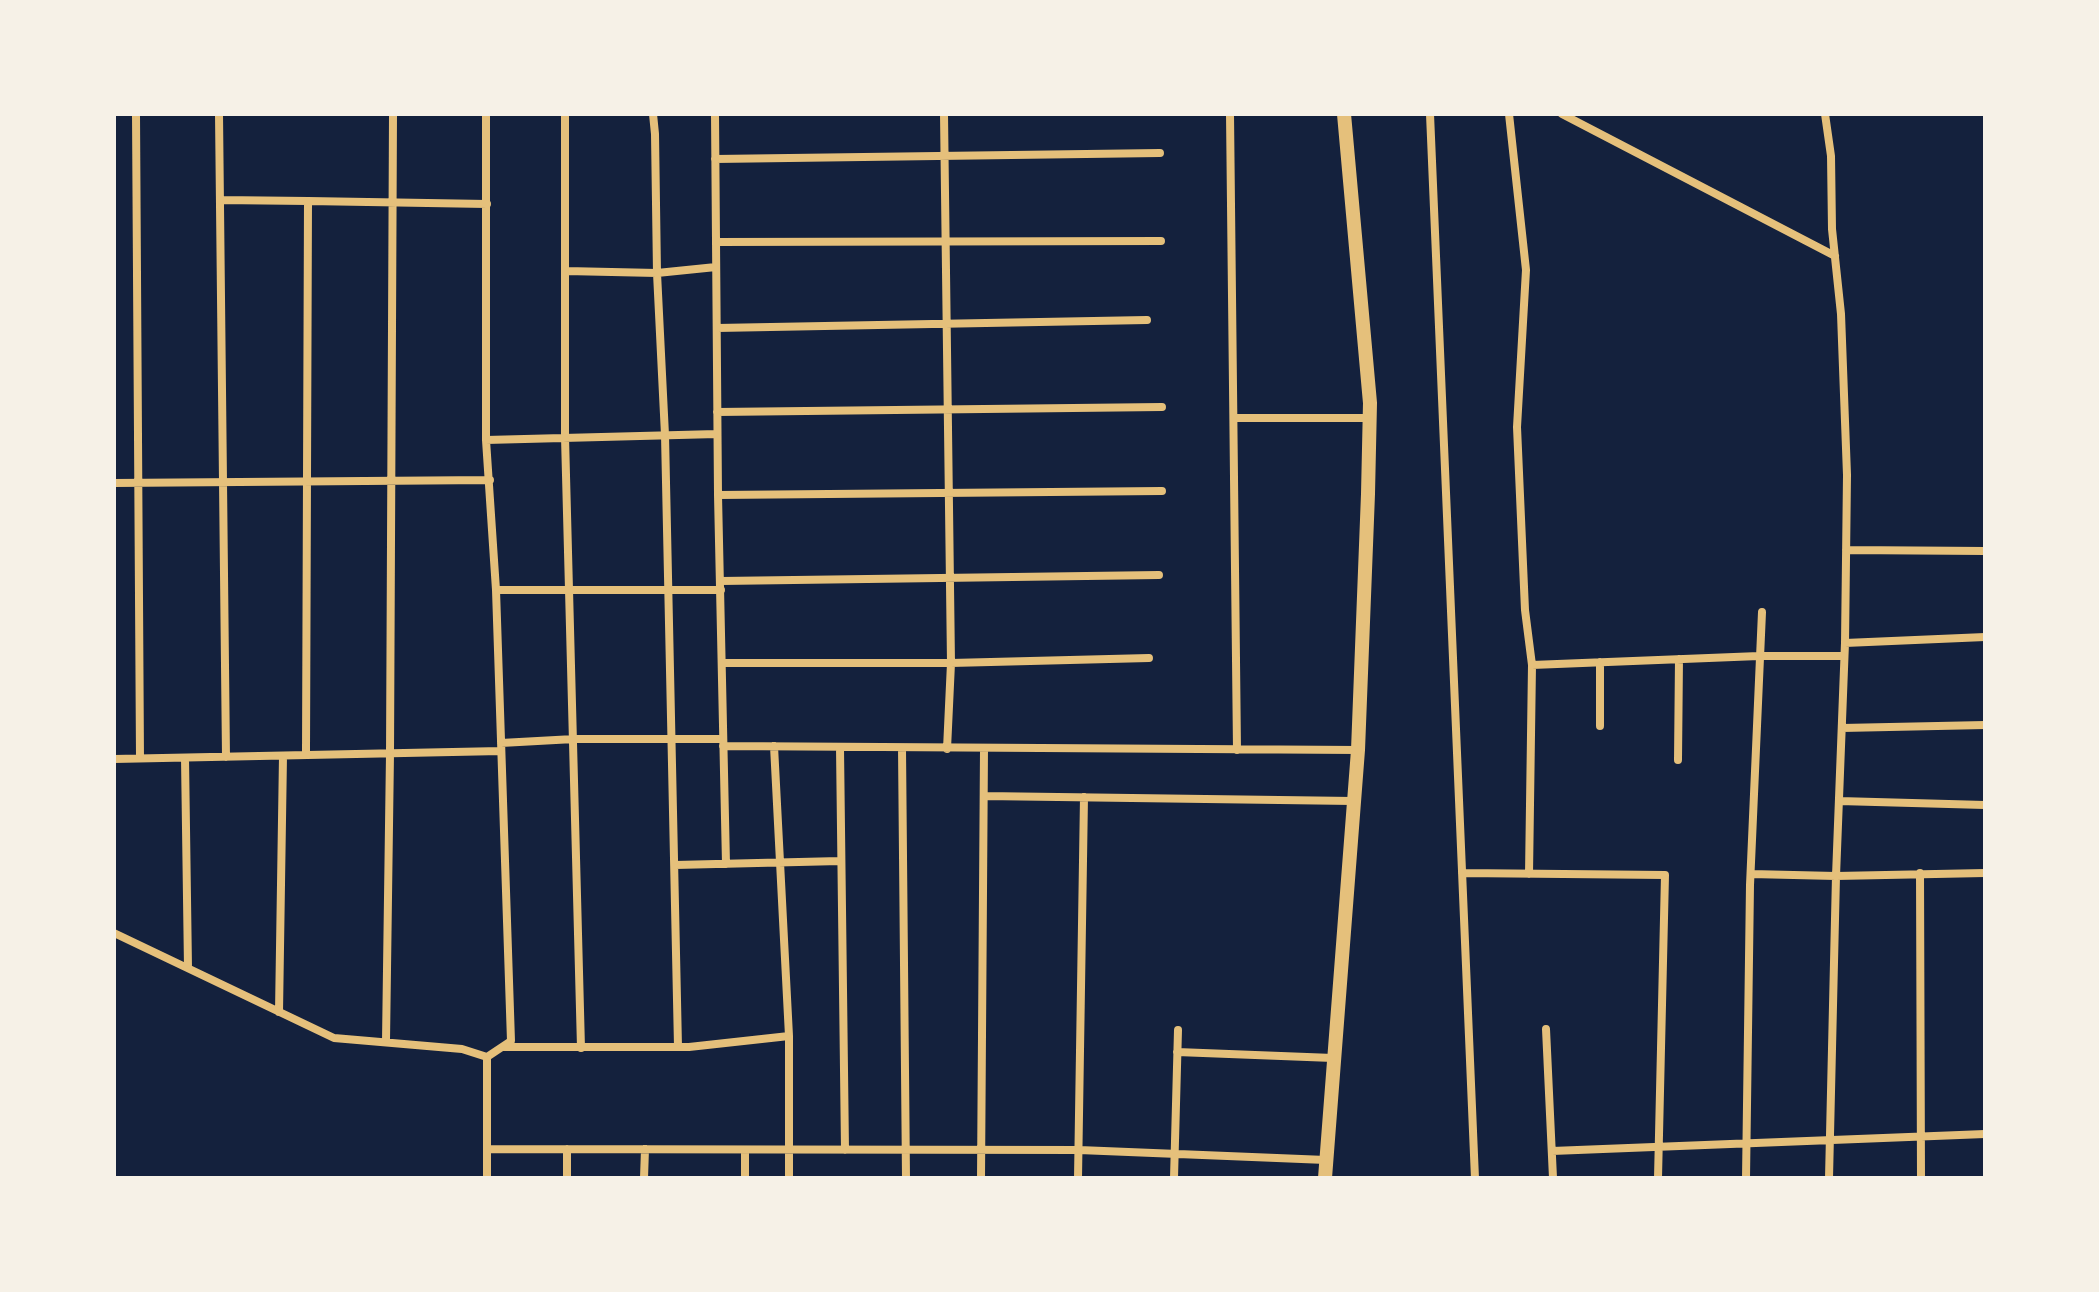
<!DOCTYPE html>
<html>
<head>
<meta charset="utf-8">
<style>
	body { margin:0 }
	#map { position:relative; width:2099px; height:1292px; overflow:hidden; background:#14213d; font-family:Lato,sans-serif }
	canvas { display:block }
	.frame { position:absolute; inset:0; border:116px solid #f6f1e7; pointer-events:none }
</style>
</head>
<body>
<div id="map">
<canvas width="2099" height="1292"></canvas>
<div class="frame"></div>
</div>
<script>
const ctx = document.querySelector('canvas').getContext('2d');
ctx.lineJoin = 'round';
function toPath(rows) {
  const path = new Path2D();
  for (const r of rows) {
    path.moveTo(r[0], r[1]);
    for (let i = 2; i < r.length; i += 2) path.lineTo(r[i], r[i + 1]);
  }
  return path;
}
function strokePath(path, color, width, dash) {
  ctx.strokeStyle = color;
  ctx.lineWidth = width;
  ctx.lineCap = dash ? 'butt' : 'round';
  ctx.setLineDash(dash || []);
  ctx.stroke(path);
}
strokePath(toPath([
	[136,114,140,758],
	[219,114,226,757],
	[486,114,486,440,496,590,511,1041,487,1057,487,1178],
	[565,114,565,437,581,1048],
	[653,114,655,134,657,273,665,435,678,1047],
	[715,114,718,495,726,864],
	[944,114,951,663,947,749],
	[1230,114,1237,750],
	[1430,114,1475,1178],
	[1509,114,1526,270,1517,427,1525,610,1532,665,1529,874],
	[1562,114,1835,256],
	[1825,114,1831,156,1832,229,1841,314,1847,475,1845,643,1836,876,1829,1178],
	[715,159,1160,153],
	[220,200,308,201],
	[716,242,1161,241],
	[566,271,657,273,716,267],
	[717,328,1147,320],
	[717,412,1162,407],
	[1234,418,1369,418],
	[486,440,717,434],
	[114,483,490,480],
	[718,495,1162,491],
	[1846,550,1985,551],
	[721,581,1159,575],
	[496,590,721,590],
	[1845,643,1985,637],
	[1600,662,1600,726],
	[722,663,951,663,1149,658],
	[1532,665,1759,656,1844,656],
	[1842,728,1985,725],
	[501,743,574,739,722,739],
	[723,746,1358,750],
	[774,746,789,1036,789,1178],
	[840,748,845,1150],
	[902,748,906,1178],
	[306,754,308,201,487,204],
	[185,758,188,968],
	[114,759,501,751],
	[1678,760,1679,659],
	[984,796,1353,801],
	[1839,801,1985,805],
	[675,865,840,861],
	[1462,873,1665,875,1658,1178],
	[1920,873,1921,1178],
	[1751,874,1836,876,1985,873],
	[114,933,334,1038,462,1049,487,1057],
	[279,1012,283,756],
	[1546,1029,1553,1178],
	[386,1041,390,754,393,114],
	[505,1047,689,1047,789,1036],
	[1177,1052,1333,1058],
	[487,1149,1079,1150,1326,1160],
	[567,1149,567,1178],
	[1552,1151,1985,1134],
	[644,1178,645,1149],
	[745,1178,745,1150],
	[981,1178,984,749],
	[1078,1178,1084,797],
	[1174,1178,1178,1030],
	[1746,1178,1750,885,1762,612]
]), '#e5c07b', 8);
strokePath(toPath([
	[1325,1178,1358,750,1368,494,1370,403,1344,114]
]), '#e5c07b', 14);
</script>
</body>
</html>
